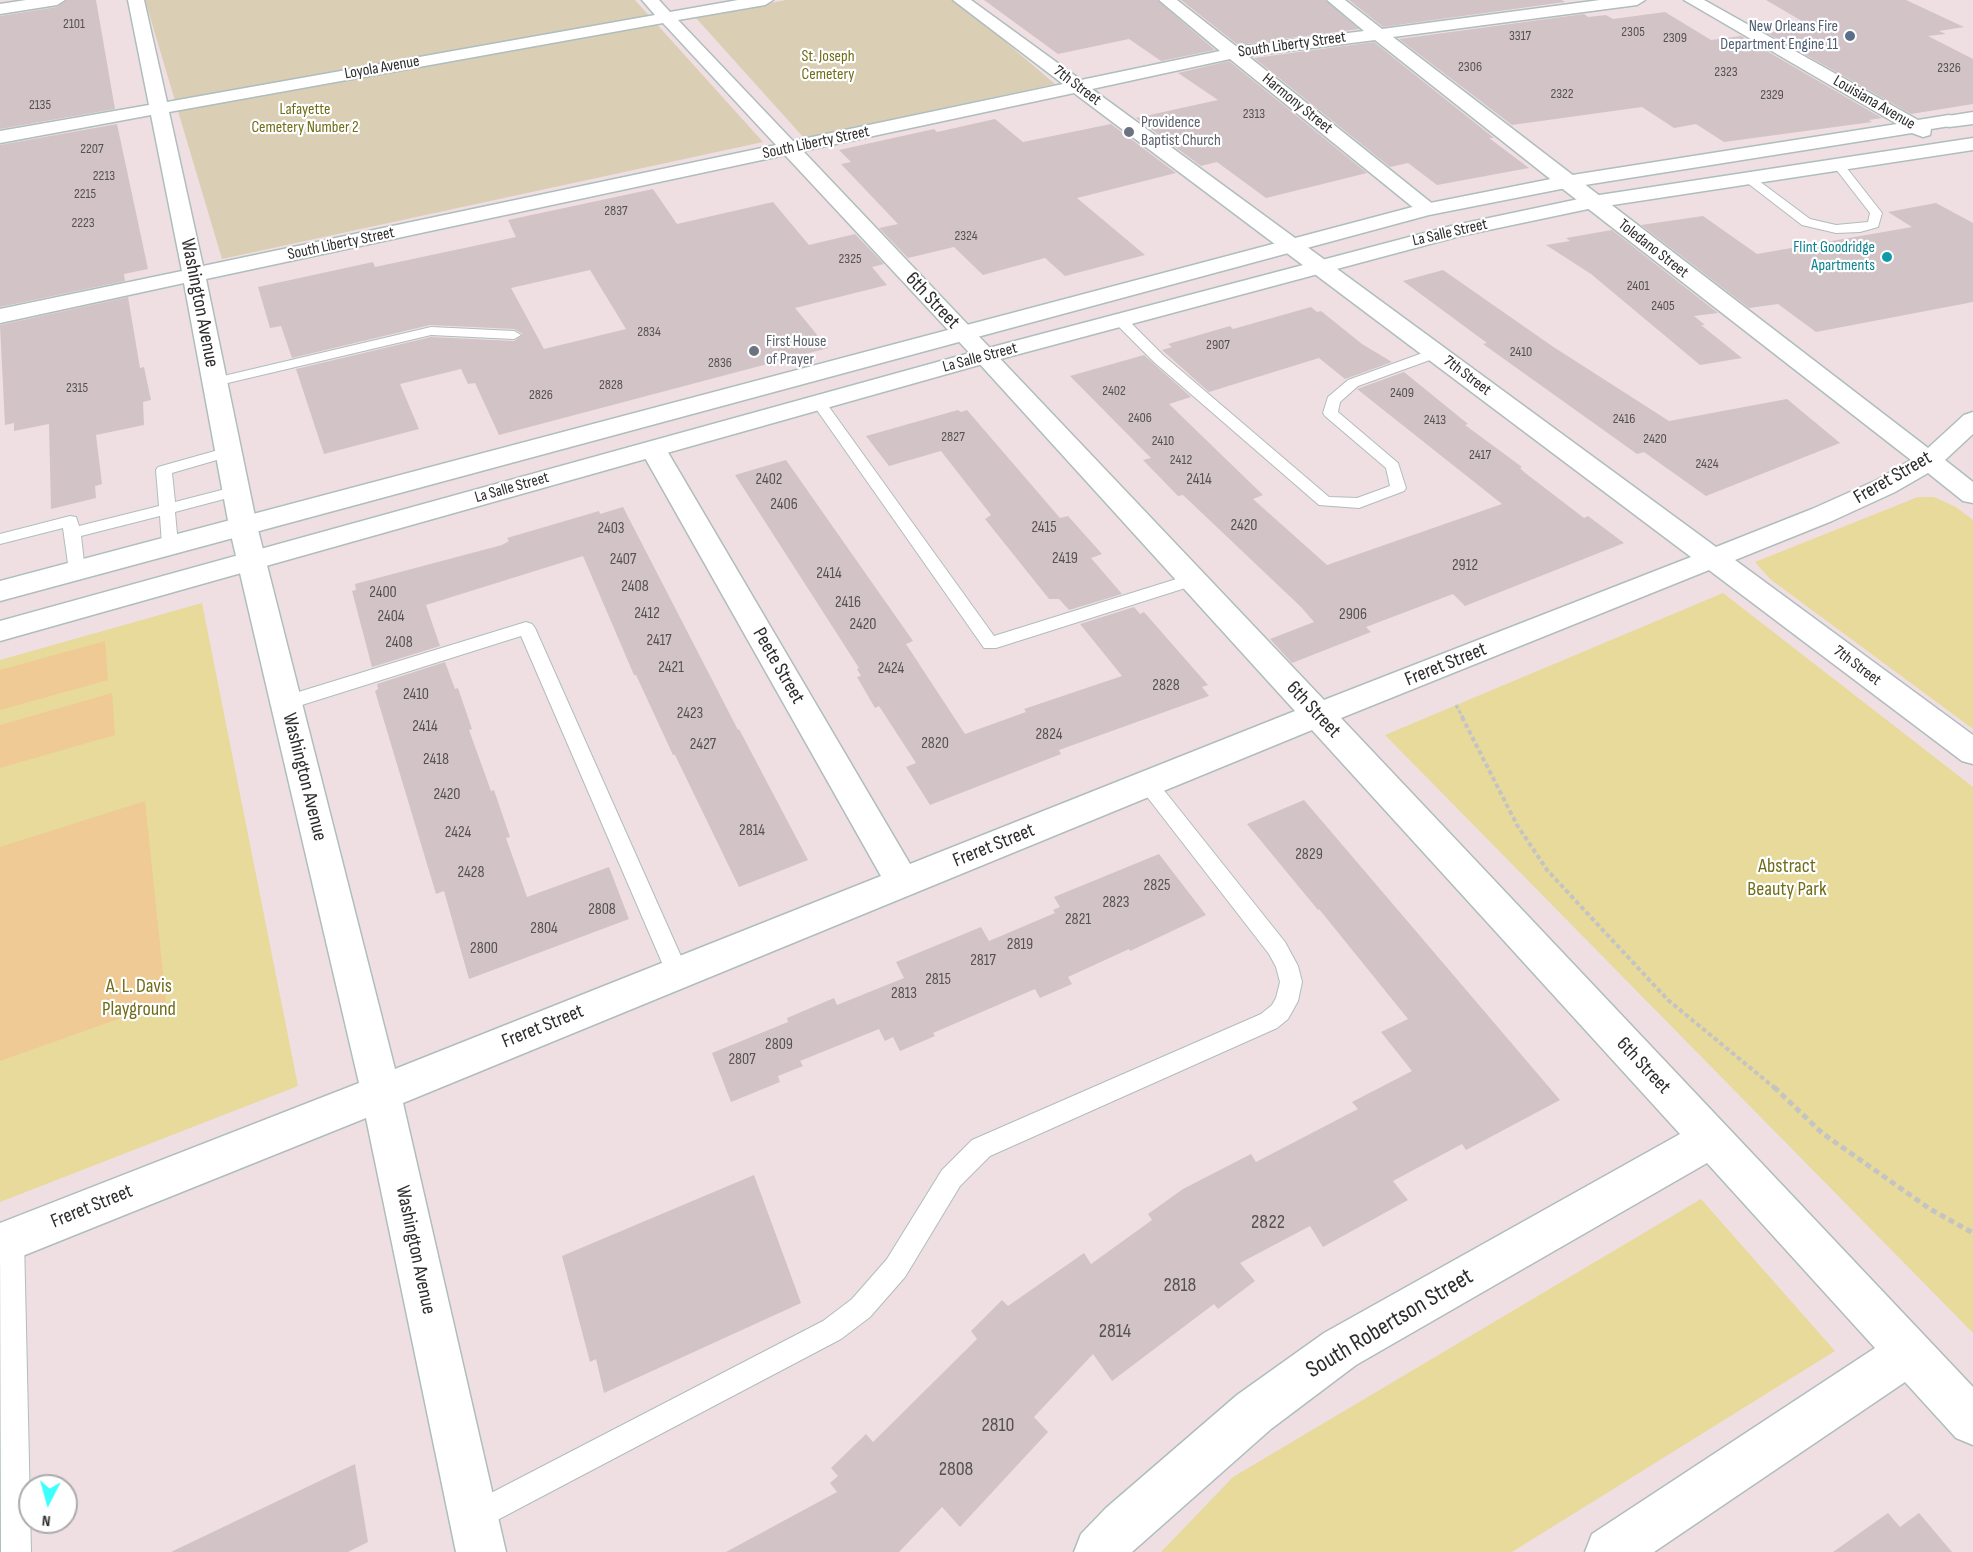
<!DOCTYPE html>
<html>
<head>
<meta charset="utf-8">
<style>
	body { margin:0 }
	#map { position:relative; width:1973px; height:1552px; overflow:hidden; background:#efdfe3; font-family:"Sofia Sans Condensed",sans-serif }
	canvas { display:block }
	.north { position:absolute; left:18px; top:1474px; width:60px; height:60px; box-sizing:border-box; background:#fff; border:2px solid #ababab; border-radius:50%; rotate:186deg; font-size:16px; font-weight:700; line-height:24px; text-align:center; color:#2d2d2d }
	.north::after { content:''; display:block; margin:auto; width:21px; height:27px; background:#3cfffb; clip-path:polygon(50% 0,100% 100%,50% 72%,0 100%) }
</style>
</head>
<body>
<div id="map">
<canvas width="1973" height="1552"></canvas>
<div class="north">N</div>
</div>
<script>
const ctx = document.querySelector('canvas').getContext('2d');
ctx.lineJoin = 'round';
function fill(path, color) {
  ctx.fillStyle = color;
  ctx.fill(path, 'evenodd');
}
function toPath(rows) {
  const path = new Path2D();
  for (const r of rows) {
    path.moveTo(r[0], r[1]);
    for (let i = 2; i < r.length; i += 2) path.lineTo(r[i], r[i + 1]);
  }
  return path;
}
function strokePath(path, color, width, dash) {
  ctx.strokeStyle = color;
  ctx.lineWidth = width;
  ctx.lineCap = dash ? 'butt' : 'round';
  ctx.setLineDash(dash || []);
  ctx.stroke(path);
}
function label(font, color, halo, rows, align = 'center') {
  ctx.font = font + ' "Sofia Sans Condensed",sans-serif';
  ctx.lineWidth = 4.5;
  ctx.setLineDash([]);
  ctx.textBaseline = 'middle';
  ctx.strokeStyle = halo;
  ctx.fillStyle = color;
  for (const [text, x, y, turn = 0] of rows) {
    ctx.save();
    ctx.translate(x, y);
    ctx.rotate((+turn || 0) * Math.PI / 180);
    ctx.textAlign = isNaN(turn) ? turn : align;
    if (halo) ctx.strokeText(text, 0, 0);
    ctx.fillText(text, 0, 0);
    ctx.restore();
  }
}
fill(toPath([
	[1918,497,1934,497,1956,507,1973,520,1973,729,1770,579,1755,562],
	[1723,593,1973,787,1973,1333,1385,735],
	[202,603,298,1086,0,1202,0,660],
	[1701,1199,1835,1351,1512,1552,1161,1552,1233,1477]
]), '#e7da9a');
fill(toPath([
	[145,0,635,0,763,142,222,259],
	[786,0,956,0,1055,84,804,138,696,18]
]), '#daceb5');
fill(toPath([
	[105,641,108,680,0,710,0,670],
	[112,693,115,735,0,768,0,725],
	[145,801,166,1002,0,1061,0,847]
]), '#efca95');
fill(toPath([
	[67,0,96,0,115,109,0,129,0,16,57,7],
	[984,0,1157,0,1215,50,1161,61,1129,39,1058,54],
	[1181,0,1325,0,1359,29,1238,45],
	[1349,0,1562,0,1565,2,1383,27],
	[1766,0,1906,0,1964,27,1939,31,1946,34,1928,36,1973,59,1973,104,1911,114,1767,33,1812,27],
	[1665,12,1711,40,1741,36,1882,118,1869,120,1872,122,1724,142,1696,124,1674,128,1642,107,1512,125,1399,39,1584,14,1588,17,1606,15,1613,19],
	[1374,42,1494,138,1489,138,1529,168,1437,185,1408,163,1390,167,1254,58],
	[1229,61,1367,173,1266,198,1217,162,1201,166,1136,118,1218,100,1178,73],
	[995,119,1023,142,1111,124,1176,173,1077,198,1145,255,1065,276,1045,258,983,275,954,247,908,258,879,228,898,224,841,164,851,162,839,150,934,129,937,132],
	[117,124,148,269,124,274,125,281,0,307,0,145],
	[653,189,677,224,773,202,809,245,855,234,884,264,872,267,887,285,795,308,828,348,499,435,475,383,468,384,461,369,400,384,419,429,324,454,296,369,431,337,514,341,523,334,514,329,430,325,292,358,281,326,270,328,258,287,373,262,375,267,516,237,508,220],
	[590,270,626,329,544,349,511,288],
	[1936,203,1973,223,1973,302,1816,332,1778,304,1749,308,1641,225,1703,216,1757,254,1912,227,1888,212],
	[1612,230,1718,313,1694,316,1705,325,1701,325,1742,358,1700,365,1591,274,1546,245,1570,241,1566,238],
	[1443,270,1552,346,1669,421,1787,399,1840,443,1706,496,1644,452,1637,454,1483,344,1487,343,1403,281],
	[128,297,140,368,144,367,151,400,143,402,144,425,96,435,102,484,95,486,96,498,51,509,49,424,14,431,14,423,5,425,0,325],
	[1311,307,1317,312,1321,311,1362,344,1392,362,1345,379,1319,358,1209,392,1162,350,1172,347,1168,344,1230,326,1233,329],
	[1144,355,1191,397,1169,404,1263,495,1253,499,1327,565,1502,504,1357,389,1404,372,1468,424,1465,425,1522,467,1520,468,1524,472,1584,518,1588,516,1624,543,1465,606,1453,594,1366,627,1371,632,1292,663,1270,639,1314,622,1301,607,1183,495,1178,496,1143,460,1151,458,1070,376],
	[958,410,961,412,967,410,1060,518,1068,516,1102,554,1091,558,1122,594,1069,610,1059,599,1049,599,985,519,991,515,941,451,889,466,866,436],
	[786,460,913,641,906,644,965,734,1026,712,1024,709,1122,676,1080,624,1134,607,1140,614,1144,612,1208,685,1202,687,1209,696,1059,750,1061,754,930,805,906,767,916,763,879,706,875,708,857,677,861,676,857,669,859,668,735,475],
	[623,507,738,730,739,729,808,860,739,887,675,755,673,755,636,675,634,675,583,556,426,605,440,646,372,667,352,591,356,590,355,584,502,545,509,541,507,538,599,511,600,514],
	[445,662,455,689,458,688,472,729,469,730,491,791,494,790,510,837,506,838,527,897,609,867,629,919,469,979,444,891,436,894,375,691,378,689,377,684],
	[1304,800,1560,1100,1466,1150,1462,1144,1393,1181,1408,1200,1323,1247,1310,1226,1240,1263,1255,1281,1218,1309,1214,1304,1112,1381,1093,1354,1034,1417,1048,1432,960,1527,942,1507,899,1552,726,1552,837,1492,830,1483,838,1476,831,1468,866,1434,873,1442,977,1339,971,1331,1002,1300,1008,1306,1084,1253,1091,1264,1152,1220,1148,1214,1183,1189,1251,1154,1256,1162,1358,1109,1352,1102,1412,1071,1381,1032,1408,1019,1319,909,1318,910,1247,824],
	[1159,854,1206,915,1130,951,1129,949,1068,977,1072,984,1040,998,1035,989,933,1033,935,1036,900,1051,893,1037,885,1041,879,1029,800,1061,803,1066,778,1076,780,1082,731,1102,712,1053,788,1022,787,1018,834,998,837,1005,904,978,896,962,981,927,989,941,1055,913,1053,910,1060,907,1054,897],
	[754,1175,801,1303,604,1393,596,1359,590,1362,562,1256],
	[355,1464,368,1542,348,1552,171,1552],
	[1888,1513,1900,1527,1919,1513,1952,1552,1833,1552]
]), '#d2c3c7');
const service = toPath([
	[1838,161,1842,162,1882,213,1878,227,1860,232,1836,233,1802,225,1741,178,1743,175,1751,175,1810,219,1836,225,1868,222,1870,213,1832,164,1838,161],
	[1120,316,1125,317,1164,356,1329,497,1357,498,1390,486,1386,468,1325,416,1323,413,1328,397,1348,380,1431,350,1441,350,1443,353,1441,356,1358,386,1340,402,1338,412,1398,463,1406,488,1404,491,1359,508,1319,505,1154,362,1115,323,1113,320,1120,316],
	[431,327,514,331,521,335,514,339,431,335,215,386,208,382,215,378,431,327],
	[819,399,824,400,994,636,1186,576,1192,574,1198,576,1200,580,1198,584,996,648,984,648,812,403,819,399],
	[229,447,237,452,234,455,172,473,175,502,237,486,245,491,243,494,175,512,178,545,176,549,170,550,164,549,162,545,160,516,81,536,85,571,83,575,77,576,71,575,69,571,63,528,0,544,0,534,70,516,76,517,79,526,159,506,156,470,158,467,229,447],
	[526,622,532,624,535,628,688,972,685,979,677,981,669,979,666,972,521,636,286,710,279,708,277,703,279,698,526,622],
	[1148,777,1155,779,1285,942,1298,966,1302,982,1298,1001,1288,1019,1277,1028,990,1156,960,1186,905,1277,870,1317,841,1339,484,1527,474,1532,464,1527,459,1517,464,1507,823,1321,852,1299,887,1259,942,1170,972,1140,1261,1014,1272,1005,1276,998,1280,982,1276,967,1269,954,1141,789,1138,784,1141,779,1148,777],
	[11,1226,20,1230,24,1239,31,1552,1,1552,0,1235,2,1230,11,1226]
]);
const minor = toPath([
	[26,0,65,0,57,5,0,14,0,4,26,0],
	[128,0,144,0,167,102,655,15,642,0,659,0,670,12,738,0,773,0,765,5,678,20,793,141,1063,84,953,0,971,0,1081,80,1220,51,1159,0,1177,0,1237,47,1364,31,1327,0,1345,0,1382,29,1600,0,1645,0,1637,5,1393,37,1928,448,1964,415,1973,412,1973,434,1945,460,1973,482,1973,503,1963,501,1928,473,1895,492,1832,521,1735,560,1973,735,1973,764,1962,761,1709,570,1341,718,1973,1387,1973,1445,1956,1438,1905,1382,1654,1552,1585,1552,1592,1534,1875,1348,1707,1163,1356,1365,1271,1429,1132,1552,1074,1552,1081,1534,1106,1508,1237,1395,1324,1333,1680,1134,1312,730,403,1103,506,1552,456,1552,366,1118,0,1265,0,1223,359,1083,229,526,184,283,0,323,0,309,182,271,151,115,0,143,0,131,149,105,128,0],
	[663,23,776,145,203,266,169,112,663,23],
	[1375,40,1559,186,1911,460,1877,480,1812,509,1716,547,1092,89,1230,59,1420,213,1427,215,1434,213,1437,209,1434,205,1248,56,1375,40],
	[1074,93,1691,557,1324,700,803,151,1074,93],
	[785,155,977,361,1295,711,910,864,666,449,662,444,653,441,644,444,640,449,881,876,395,1069,257,526,206,279,785,155],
	[1973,112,1973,124,1949,127,1942,125,1940,121,1942,117,1973,112]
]);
const tertiary = toPath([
	[1684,0,1704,0,1918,120,1949,115,1956,117,1958,121,1956,125,1931,129,1930,135,1923,137,1912,133,1566,188,1429,215,0,601,0,581,1420,205,1566,176,1897,124,1684,0],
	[1973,138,1973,150,1593,208,1460,236,993,361,0,641,0,621,977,351,1451,226,1593,196,1973,138]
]);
strokePath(service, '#afbdbd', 2);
strokePath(minor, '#afbdbd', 3);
strokePath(tertiary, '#afbdbd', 3);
strokePath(toPath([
	[1456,705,1463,718]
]), '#c4c4c4', 3, [4, 2]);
strokePath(toPath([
	[1462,717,1517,825,1547,870,1668,1000,1776,1089]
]), '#c4c4c4', 4, [4.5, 3]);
strokePath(toPath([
	[1774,1087,1822,1133,1930,1209,1973,1233]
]), '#c4c4c4', 5, [6, 4]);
fill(service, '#fff');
fill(minor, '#fff');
fill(tertiary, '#fff');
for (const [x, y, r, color] of [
	[1850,36,6,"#5c6f8a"],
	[1129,132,6,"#6b7280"],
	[1887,257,6,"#0f9aa8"],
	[754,351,6,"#6b7280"]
]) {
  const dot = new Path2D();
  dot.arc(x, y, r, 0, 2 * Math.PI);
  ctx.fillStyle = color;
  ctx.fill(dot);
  strokePath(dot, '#fff', 2);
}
label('14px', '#565254', null, [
	["2101",74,24],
	["2305",1633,32],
	["3317",1520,36],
	["2309",1675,38],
	["2306",1470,67],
	["2326",1949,68],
	["2323",1726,72],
	["2322",1562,94],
	["2329",1772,95],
	["2135",40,105],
	["2313",1254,114],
	["2207",92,149],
	["2213",104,176],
	["2215",85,194],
	["2837",616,211],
	["2223",83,223],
	["2324",966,236],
	["2325",850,259],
	["2401",1638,286],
	["2405",1663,306],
	["2834",649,332],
	["2907",1218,345],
	["2410",1521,352],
	["2836",720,363],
	["2828",611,385],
	["2315",77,388],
	["2402",1114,391],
	["2409",1402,393],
	["2826",541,395],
	["2406",1140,418],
	["2416",1624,419],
	["2413",1435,420],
	["2827",953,437],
	["2420",1655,439],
	["2410",1163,441],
	["2417",1480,455],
	["2412",1181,460],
	["2424",1707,464]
]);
label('16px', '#4e5e75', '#fff', [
	["New Orleans Fire",1838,27],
	["Department Engine 11",1838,45]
], 'right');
label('16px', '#2d2d2d', '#fff', [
	["South Liberty Street",1292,45,-8],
	["Loyola Avenue",382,68,-10],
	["7th Street",1077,86,37],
	["Louisiana Avenue",1874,103,30],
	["Harmony Street",1297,104,39],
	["South Liberty Street",816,143,-12],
	["La Salle Street",1450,233,-13],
	["South Liberty Street",341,244,-12],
	["Toledano Street",1653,249,38],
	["La Salle Street",980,358,-15],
	["7th Street",1467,376,37],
	["La Salle Street",512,488,-16],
	["7th Street",1857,666,37]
]);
label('16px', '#706c17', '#fff', [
	["St. Joseph",828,57],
	["Cemetery",828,75],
	["Lafayette",305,110],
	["Cemetery Number 2",305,128]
]);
label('16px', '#5b616d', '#fff', [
	["Providence",1141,123],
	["Baptist Church",1141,141],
	["First House",766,342],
	["of Prayer",766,360]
], 'left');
label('16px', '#0d838f', '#fff', [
	["Flint Goodridge",1875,248],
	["Apartments",1875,266]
], 'right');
label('16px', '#565254', null, [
	["2402",769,480],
	["2414",1199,480],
	["2406",784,505],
	["2420",1244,526],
	["2415",1044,528],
	["2403",611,529],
	["2419",1065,559],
	["2407",623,560],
	["2912",1465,566],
	["2414",829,574],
	["2408",635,587],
	["2400",383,593],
	["2416",848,603],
	["2412",647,614],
	["2906",1353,615],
	["2404",391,617],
	["2420",863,625],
	["2417",659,641],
	["2408",399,643],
	["2421",671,668],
	["2424",891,669],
	["2828",1166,686],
	["2410",416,695],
	["2423",690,714],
	["2414",425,727],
	["2824",1049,735],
	["2820",935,744],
	["2427",703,745],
	["2418",436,760],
	["2420",447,795],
	["2814",752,831],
	["2424",458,833],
	["2829",1309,855],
	["2428",471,873],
	["2825",1157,886],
	["2823",1116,903],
	["2808",602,910],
	["2821",1078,920],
	["2804",544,929],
	["2819",1020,945],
	["2800",484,949],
	["2817",983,961],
	["2815",938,980],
	["2813",904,994],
	["2809",779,1045],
	["2807",742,1060]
]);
label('20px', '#2d2d2d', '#fff', [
	["6th Street",932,301,47],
	["Washington Avenue",199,303,79],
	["Freret Street",1893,478,-30],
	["Freret Street",1446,665,-22],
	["Peete Street",778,666,60],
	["6th Street",1313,710,47],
	["Washington Avenue",304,777,76],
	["Freret Street",994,846,-22],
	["Freret Street",543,1027,-22],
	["6th Street",1643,1066,47],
	["Freret Street",92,1207,-22],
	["Washington Avenue",415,1250,78]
]);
label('20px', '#706c17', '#fff', [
	["Abstract",1787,867],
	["Beauty Park",1787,890],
	["A. L. Davis",139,987],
	["Playground",139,1010]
]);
label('20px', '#565254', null, [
	["2822",1268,1223],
	["2818",1180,1286],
	["2814",1115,1332],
	["2810",998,1426],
	["2808",956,1470]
]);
label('24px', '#2d2d2d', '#fff', [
	["South Robertson Street",1390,1324,-31]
]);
</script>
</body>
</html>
